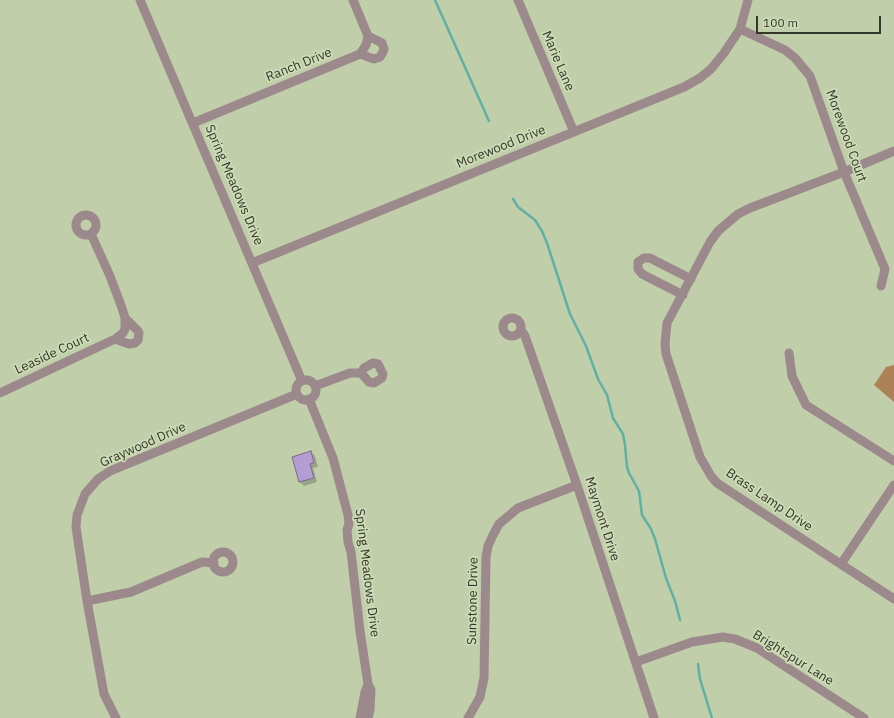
<!DOCTYPE html>
<html>
<head>
<meta charset="utf-8">
<style>
	body { margin:0 }
	#map { position:relative; width:894px; height:718px; overflow:hidden; background:#c0cea9; font-family:"IBM Plex Sans",sans-serif }
	canvas { display:block }
	.scale { position:absolute; left:756px; top:16px; width:125px; height:18px; box-sizing:border-box; border:2px solid #33382a; border-top:0; padding-left:5px; font-size:12px; line-height:14px; white-space:nowrap; color:#33382a; -webkit-text-stroke:3px #cddbb6; paint-order:stroke }
</style>
</head>
<body>
<div id="map">
<canvas width="894" height="718"></canvas>
<div class="scale">100 m</div>
</div>
<script>
const ctx = document.querySelector('canvas').getContext('2d');
ctx.lineJoin = 'round';
function fill(path, color) {
  ctx.fillStyle = color;
  ctx.fill(path, 'evenodd');
}
function toPath(rows) {
  const path = new Path2D();
  for (const r of rows) {
    if (r.length === 3) {
      path.moveTo(r[0] + r[2], r[1]);
      path.arc(r[0], r[1], r[2], 0, 2 * Math.PI);
      continue;
    }
    path.moveTo(r[0], r[1]);
    for (let i = 2; i < r.length; i += 2) path.lineTo(r[i], r[i + 1]);
  }
  return path;
}
function strokePath(path, color, width, dash) {
  ctx.strokeStyle = color;
  ctx.lineWidth = width;
  ctx.lineCap = dash ? 'butt' : 'round';
  ctx.setLineDash(dash || []);
  ctx.stroke(path);
}
function label(font, color, halo, rows, align = 'center') {
  ctx.font = font + ' "IBM Plex Sans",sans-serif';
  ctx.lineWidth = 3.5;
  ctx.setLineDash([]);
  ctx.textBaseline = 'middle';
  ctx.strokeStyle = halo;
  ctx.fillStyle = color;
  for (const [text, x, y, turn = 0] of rows) {
    ctx.save();
    ctx.translate(x, y);
    ctx.rotate((+turn || 0) * Math.PI / 180);
    ctx.textAlign = isNaN(turn) ? turn : align;
    if (halo) ctx.strokeText(text, 0, 0);
    ctx.fillText(text, 0, 0);
    ctx.restore();
  }
}
fill(toPath([
	[894,365,894,402,874,385,886,367]
]), '#ae8257');
fill(toPath([
	[311,452,315,456,318,467,313,468,317,482,304,486,300,482,293,457]
]), '#0003');
strokePath(toPath([
	[435,0,489,121],
	[513,199,518,207,535,220,542,231,547,243,570,314,586,346,598,379,607,395,613,418,623,434,625,445,627,467,629,473,639,491,642,515,651,529,655,539,666,578,675,601,680,620],
	[698,664,700,679,712,718]
]), '#61b0a5', 2.5);
const building = toPath([
	[311,451,314,463,310,464,314,478,299,482,292,457,311,451]
]);
fill(building, '#b49dd2');
strokePath(building, '#796b8b', 1);
strokePath(toPath([
	[140,0,302,381],
	[518,0,574,132],
	[740,29,785,50,795,58,810,76,844,172,885,269,881,286],
	[360,54,374,59,380,57,383,52,384,49,382,43,368,36],
	[193,123,360,54,366,45,368,36,353,0],
	[894,151,844,172,750,208,738,214,718,231,710,242,667,323,665,344,666,354,700,457,711,476,717,483,894,599],
	[86,225,10],
	[252,263,684,87,700,78,711,69,724,53,740,29,748,0],
	[683,295,642,274,638,269,638,262,644,258,650,258,691,279],
	[512,327,9],
	[521,330,525,336,577,485,654,718],
	[115,339,129,344,135,343,138,340,139,333,138,331,125,318],
	[789,353,792,376,806,405,894,461],
	[306,390,10],
	[315,386,350,373,361,373,364,368,373,363,378,364,383,374,382,378,374,383,369,382,361,373],
	[0,393,115,339,123,333,125,329,125,318,122,308,110,276,91,234],
	[309,399,333,458,348,515,349,524,347,530,348,542,351,552,360,631,368,684,371,690,370,710,368,718],
	[223,562,10],
	[841,564,894,485],
	[87,601,131,592,202,562,214,563],
	[636,662,692,642,723,637,735,639,757,648,864,718],
	[116,718,104,694,87,601,76,527,77,515,85,494,98,479,110,471,297,394],
	[360,718,365,692,368,684],
	[468,718,480,697,484,678,486,557,488,546,493,535,499,524,518,508,577,485]
]), '#9c898c', 9);
label('13px', '#33382a', '#cddbb6', [
	["Marie Lane",558,61,67],
	["Ranch Drive",299,65,-22],
	["Morewood Court",846,136,70],
	["Morewood Drive",501,147,-22],
	["Spring Meadows Drive",234,185,67],
	["Leaside Court",52,354,-25],
	["Graywood Drive",143,445,-24],
	["Brass Lamp Drive",769,500,34],
	["Maymont Drive",602,519,72],
	["Spring Meadows Drive",367,573,83],
	["Sunstone Drive",473,601,-89],
	["Brightspur Lane",793,658,32]
]);
</script>
</body>
</html>
